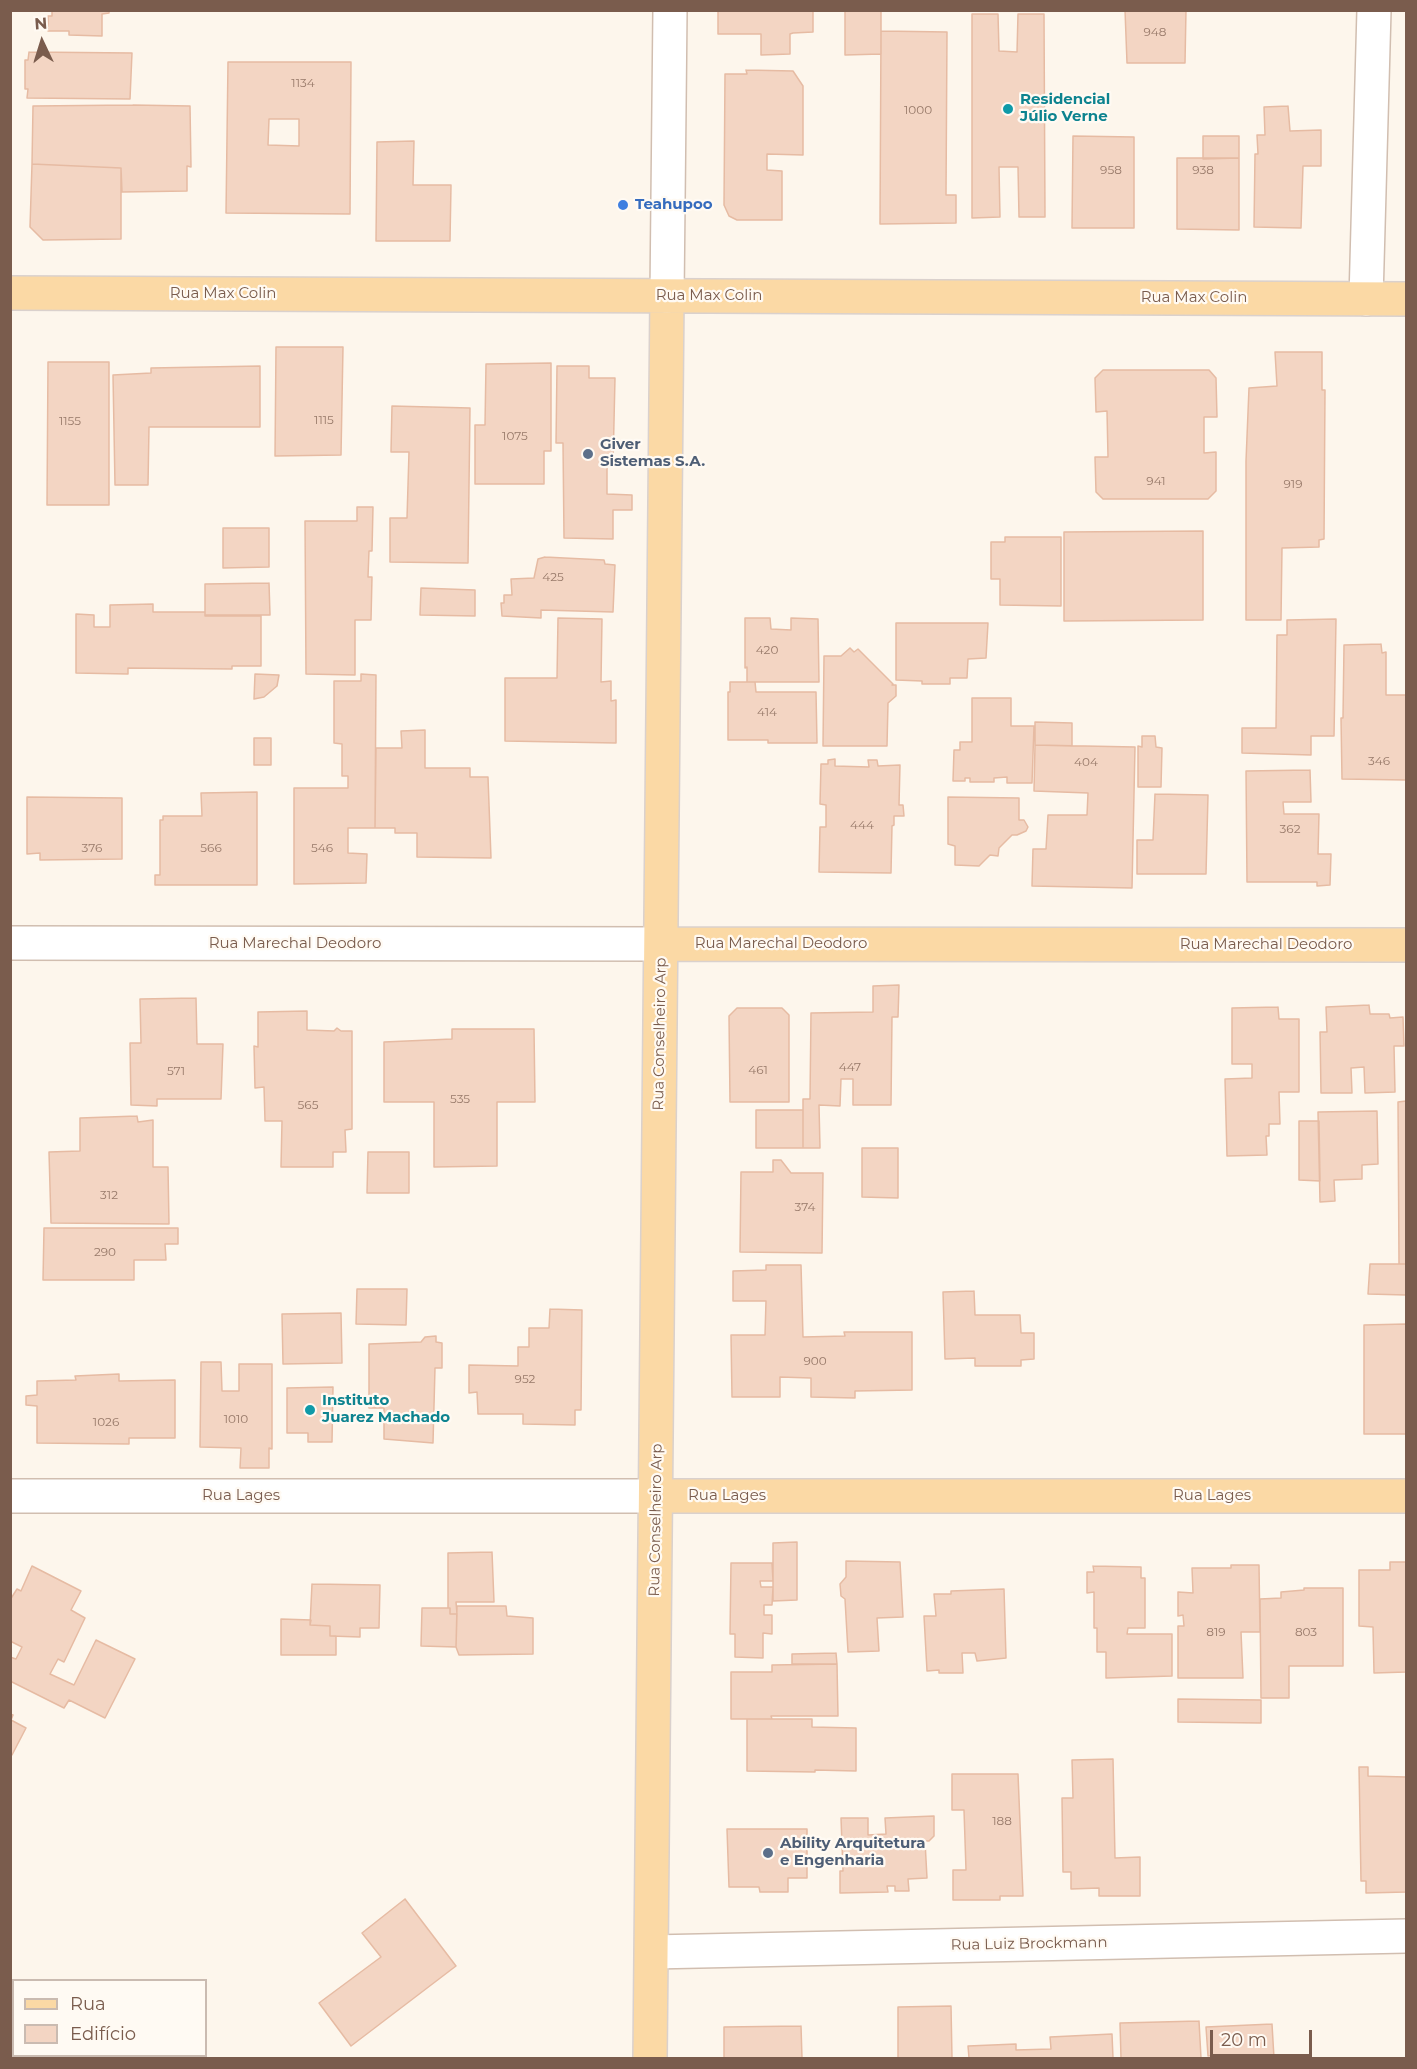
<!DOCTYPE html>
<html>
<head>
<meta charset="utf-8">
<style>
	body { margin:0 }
	#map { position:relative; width:1417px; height:2069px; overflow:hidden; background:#fdf6ec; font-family:Montserrat,sans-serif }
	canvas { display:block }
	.frame { position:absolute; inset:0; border:12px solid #7a5c4d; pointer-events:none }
	.legend { position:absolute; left:12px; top:1979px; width:195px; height:78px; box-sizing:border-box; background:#fffaf3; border:2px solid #cabbb1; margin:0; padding:8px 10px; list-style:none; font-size:18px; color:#7a5c4d }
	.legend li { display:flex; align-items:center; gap:12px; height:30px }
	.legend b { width:30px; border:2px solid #cabbb1 }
	.north { position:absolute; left:12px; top:12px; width:60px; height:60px; -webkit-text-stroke:4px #fffaf3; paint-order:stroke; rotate:356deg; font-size:16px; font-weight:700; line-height:24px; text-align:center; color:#7a5c4d }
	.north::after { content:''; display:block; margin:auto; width:21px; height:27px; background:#7a5c4d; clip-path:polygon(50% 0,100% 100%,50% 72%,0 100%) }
	.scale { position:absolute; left:1210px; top:2030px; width:102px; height:27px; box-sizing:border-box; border:3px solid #7a5c4d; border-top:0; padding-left:8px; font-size:18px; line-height:21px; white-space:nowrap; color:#7a5c4d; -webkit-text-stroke:4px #fffaf3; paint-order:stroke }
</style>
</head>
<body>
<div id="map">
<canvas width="1417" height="2069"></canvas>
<div class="frame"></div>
<ul class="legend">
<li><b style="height:8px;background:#fbd9a5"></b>Rua</li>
<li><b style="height:16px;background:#f3d5c3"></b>Edifício</li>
</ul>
<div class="north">N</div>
<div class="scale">20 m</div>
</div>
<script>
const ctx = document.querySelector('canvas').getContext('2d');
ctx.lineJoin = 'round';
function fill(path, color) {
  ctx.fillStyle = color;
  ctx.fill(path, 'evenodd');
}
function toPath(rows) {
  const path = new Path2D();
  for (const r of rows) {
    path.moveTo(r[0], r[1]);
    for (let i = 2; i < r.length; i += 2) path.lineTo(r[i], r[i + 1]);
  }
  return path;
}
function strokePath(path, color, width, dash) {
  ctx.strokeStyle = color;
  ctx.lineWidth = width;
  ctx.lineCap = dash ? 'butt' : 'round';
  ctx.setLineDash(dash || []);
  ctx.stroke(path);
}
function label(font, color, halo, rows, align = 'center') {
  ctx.font = font + ' Montserrat,sans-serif';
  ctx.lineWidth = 4.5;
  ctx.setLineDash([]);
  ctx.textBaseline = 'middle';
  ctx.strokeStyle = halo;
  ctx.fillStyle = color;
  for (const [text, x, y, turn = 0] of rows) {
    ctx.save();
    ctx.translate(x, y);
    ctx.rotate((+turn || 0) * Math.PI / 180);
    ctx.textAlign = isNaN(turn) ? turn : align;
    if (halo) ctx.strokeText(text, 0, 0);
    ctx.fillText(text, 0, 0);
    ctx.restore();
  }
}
const building = toPath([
	[52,10,109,10,109,13,102,14,102,36,69,35,69,31,48,31,48,16,52,16,52,10],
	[718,10,813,10,813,32,793,33,790,34,790,54,761,55,761,34,718,34,718,10],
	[845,10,881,10,881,54,845,55,845,10],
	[1125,10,1186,10,1185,63,1127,63,1125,10],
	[972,14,998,14,999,51,1017,52,1018,14,1044,14,1045,217,1019,217,1018,167,999,167,1000,217,972,218,972,14],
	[881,31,947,32,946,195,956,195,956,223,880,224,881,31],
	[29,52,132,53,130,99,27,98,28,89,25,89,25,60,28,60,29,52],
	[228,62,351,62,350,214,226,213,228,62],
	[269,119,299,119,299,146,268,145,269,119],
	[746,70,793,71,803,86,803,155,767,154,767,170,782,171,782,220,737,220,729,216,724,205,725,74,747,74,746,70],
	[133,105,190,106,191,167,187,166,187,191,122,192,121,168,32,164,33,106,133,105],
	[1288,106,1290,131,1321,130,1321,166,1303,166,1301,228,1254,227,1255,154,1258,154,1257,135,1265,135,1264,107,1288,106],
	[1073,136,1134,137,1134,228,1072,228,1073,136],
	[1203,136,1239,136,1239,158,1203,159,1203,136],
	[414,141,413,185,451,185,450,241,376,241,377,142,414,141],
	[1177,158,1239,158,1239,230,1177,229,1177,158],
	[32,164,121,168,121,239,43,240,30,227,32,164],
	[276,347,343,347,341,455,275,456,276,347],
	[1275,352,1322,352,1322,390,1325,390,1324,539,1319,540,1319,547,1282,548,1281,620,1246,620,1246,461,1249,388,1277,386,1275,352],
	[48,362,109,362,109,505,47,505,48,362],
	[551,363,551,451,544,451,544,484,475,484,475,425,485,425,486,364,551,363],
	[260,366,260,427,149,427,148,485,115,485,113,375,151,373,151,368,260,366],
	[557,366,589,366,589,378,615,378,613,465,607,465,607,494,632,495,632,510,613,510,613,539,564,538,563,443,556,443,557,366],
	[1103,370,1209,370,1216,378,1217,417,1204,417,1204,453,1216,452,1216,491,1208,499,1103,499,1096,492,1095,457,1108,457,1107,411,1096,412,1095,378,1103,370],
	[392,406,470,408,468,563,390,562,390,518,407,518,409,452,391,452,392,406],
	[357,507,373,507,372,551,369,551,368,577,372,577,371,620,355,620,355,675,306,674,305,521,357,521,357,507],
	[223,528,269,528,269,567,223,568,223,528],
	[1203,531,1203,620,1064,621,1064,532,1203,531],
	[1005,537,1061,537,1061,606,1000,605,1000,579,991,579,991,542,1005,542,1005,537],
	[545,557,604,560,605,564,615,565,613,612,541,610,541,618,502,616,501,603,504,603,504,595,512,595,511,579,534,578,538,559,545,557],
	[269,583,270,615,205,615,205,584,269,583],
	[421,588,475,590,475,616,420,615,421,588],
	[153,604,153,612,205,612,205,616,261,616,261,666,232,666,232,669,128,668,128,674,76,673,76,614,94,615,94,627,110,627,110,605,153,604],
	[558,618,602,619,601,682,611,681,611,701,616,700,616,743,505,741,505,678,557,678,558,618],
	[745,618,770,618,771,629,791,630,791,618,818,619,819,682,747,682,747,667,745,668,745,618],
	[1336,619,1334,736,1311,736,1311,755,1242,753,1242,728,1276,728,1277,635,1287,635,1287,620,1336,619],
	[896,623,988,623,986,658,968,659,967,678,950,678,950,684,922,684,922,681,896,680,896,623],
	[1381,644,1382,653,1386,652,1386,695,1406,695,1406,780,1342,779,1341,718,1343,718,1344,645,1381,644],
	[850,648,854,652,858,649,893,684,892,685,896,685,896,696,888,703,887,746,823,746,824,656,841,656,850,648],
	[255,674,279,675,277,686,264,697,254,699,255,674],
	[361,674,376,675,375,828,348,828,348,853,367,854,366,883,294,884,294,788,348,788,348,776,342,776,342,744,334,743,334,681,361,681,361,674],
	[730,682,755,682,756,692,816,692,817,743,768,743,768,740,728,740,728,692,730,692,730,682],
	[972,698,1011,698,1011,726,1034,726,1032,783,1007,783,1007,777,994,778,994,782,970,782,970,778,965,778,965,781,953,781,954,750,960,750,960,742,972,742,972,698],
	[1035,722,1072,723,1072,746,1035,745,1035,722],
	[425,730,425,768,470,768,470,777,488,777,491,858,417,857,417,833,395,833,395,828,375,828,376,748,402,748,401,731,425,730],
	[1142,736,1155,736,1156,747,1162,748,1161,787,1138,787,1138,746,1142,747,1142,736],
	[254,738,271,738,271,765,254,765,254,738],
	[1035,745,1135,747,1132,888,1032,886,1033,849,1046,849,1048,815,1087,815,1088,793,1034,791,1035,745],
	[835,759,835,766,869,767,868,760,877,760,878,766,900,765,899,805,903,805,904,816,894,816,894,825,892,826,891,873,819,872,820,827,826,827,826,805,820,804,821,764,828,764,828,760,835,759],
	[1310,770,1311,802,1283,802,1284,814,1319,814,1318,854,1331,854,1330,885,1317,886,1317,882,1247,882,1246,771,1310,770],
	[257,792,257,885,155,885,155,875,160,875,160,820,163,820,163,816,202,816,201,793,257,792],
	[1155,794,1208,795,1206,874,1137,874,1137,840,1153,840,1155,794],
	[27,797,122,798,122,859,40,860,40,853,27,854,27,797],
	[948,797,1019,798,1019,820,1024,820,1028,827,1026,831,1017,835,1012,835,999,848,998,856,990,855,979,866,955,865,955,846,948,844,948,797],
	[899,985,898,1017,892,1017,891,1105,853,1105,853,1079,841,1079,840,1106,819,1105,820,1148,803,1148,803,1099,810,1099,811,1013,873,1012,873,986,899,985],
	[196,998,197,1044,223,1044,221,1099,157,1099,157,1106,131,1105,130,1043,141,1043,140,999,196,998],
	[1369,1005,1370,1014,1389,1014,1390,1018,1403,1017,1404,1046,1394,1046,1395,1092,1365,1093,1364,1067,1351,1068,1352,1093,1321,1093,1320,1032,1327,1032,1326,1007,1369,1005],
	[1278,1007,1279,1019,1299,1019,1299,1092,1279,1092,1280,1124,1269,1124,1269,1136,1266,1136,1267,1155,1227,1156,1225,1079,1252,1078,1252,1064,1232,1064,1232,1008,1278,1007],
	[737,1008,782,1008,789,1015,789,1102,730,1102,729,1016,737,1008],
	[307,1011,307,1030,334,1031,337,1028,341,1031,352,1031,352,1129,345,1130,346,1152,333,1152,333,1167,281,1167,282,1121,265,1121,264,1087,255,1088,254,1046,258,1047,258,1012,307,1011],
	[452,1029,534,1029,535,1102,497,1102,497,1166,434,1167,434,1102,384,1102,384,1042,452,1039,452,1029],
	[1406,1101,1406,1264,1399,1264,1398,1102,1406,1101],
	[756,1110,803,1110,803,1148,756,1148,756,1110],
	[1377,1111,1378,1164,1362,1165,1362,1179,1334,1180,1335,1201,1320,1202,1318,1112,1377,1111],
	[137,1116,138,1122,153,1120,153,1167,168,1167,169,1224,51,1223,49,1152,80,1151,80,1118,137,1116],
	[1299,1121,1319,1121,1320,1181,1299,1180,1299,1121],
	[862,1148,898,1148,898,1198,862,1197,862,1148],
	[368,1152,409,1152,409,1193,367,1193,368,1152],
	[773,1160,781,1160,791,1173,823,1173,822,1253,740,1252,741,1172,773,1172,773,1160],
	[44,1228,178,1228,178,1244,165,1244,166,1260,134,1260,134,1280,43,1280,44,1228],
	[1370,1264,1406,1264,1406,1295,1368,1294,1370,1264],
	[766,1265,801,1265,803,1337,845,1336,844,1332,912,1332,912,1390,855,1391,855,1398,811,1397,811,1378,780,1377,780,1397,732,1397,731,1335,765,1335,766,1301,733,1301,733,1271,766,1270,766,1265],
	[357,1289,407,1289,406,1325,356,1324,357,1289],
	[974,1291,975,1315,1020,1315,1021,1333,1034,1333,1034,1359,1021,1360,1021,1366,975,1366,975,1358,945,1359,943,1292,974,1291],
	[550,1309,582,1310,581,1410,575,1410,575,1425,523,1424,523,1414,478,1414,477,1392,469,1393,469,1365,518,1366,518,1347,529,1347,529,1328,549,1328,550,1309],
	[341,1313,342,1363,283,1364,282,1314,341,1313],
	[1406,1324,1406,1434,1364,1434,1364,1325,1406,1324],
	[436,1336,436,1342,442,1343,442,1368,435,1368,433,1443,384,1439,384,1408,369,1408,369,1344,421,1342,425,1337,436,1336],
	[201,1362,221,1362,222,1391,239,1391,239,1364,272,1364,272,1449,269,1448,269,1468,240,1468,241,1448,200,1447,201,1362],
	[119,1374,119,1381,175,1380,175,1438,129,1438,129,1444,37,1443,37,1406,26,1405,26,1396,37,1395,37,1381,76,1380,75,1376,119,1374],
	[333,1387,332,1442,308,1442,308,1433,287,1433,287,1388,333,1387],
	[797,1542,797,1600,773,1601,773,1543,797,1542],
	[492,1552,494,1602,456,1602,457,1614,450,1614,450,1608,448,1608,448,1553,492,1552],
	[846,1561,900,1562,903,1617,877,1618,879,1651,848,1652,845,1599,841,1596,840,1584,846,1577,846,1561],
	[1390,1562,1406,1562,1406,1672,1374,1673,1373,1627,1359,1626,1359,1570,1390,1570,1390,1562],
	[731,1563,772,1563,773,1581,760,1581,761,1587,773,1587,772,1605,764,1605,764,1615,772,1615,772,1634,763,1633,763,1658,735,1657,735,1634,730,1634,731,1563],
	[1231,1565,1259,1565,1260,1632,1241,1632,1243,1678,1178,1678,1178,1626,1184,1626,1183,1615,1178,1616,1178,1592,1193,1593,1192,1568,1231,1568,1231,1565],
	[32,1566,81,1591,71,1610,85,1618,64,1662,58,1659,50,1674,74,1685,96,1640,135,1659,105,1718,69,1700,64,1708,10,1681,10,1657,16,1659,22,1647,10,1641,10,1600,17,1589,21,1591,32,1566],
	[1093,1566,1141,1567,1141,1578,1145,1578,1145,1628,1128,1628,1127,1634,1172,1634,1172,1676,1106,1678,1106,1652,1097,1652,1097,1628,1094,1628,1094,1592,1087,1593,1087,1572,1094,1572,1093,1566],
	[312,1584,380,1585,379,1628,360,1628,360,1637,330,1636,330,1626,310,1625,312,1584],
	[1304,1588,1343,1588,1343,1666,1289,1666,1289,1698,1261,1698,1260,1599,1281,1598,1281,1592,1304,1590,1304,1588],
	[1004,1589,1006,1658,977,1661,975,1653,962,1653,963,1673,939,1673,939,1670,927,1671,924,1616,936,1616,934,1594,951,1594,951,1591,1004,1589],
	[457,1606,506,1606,507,1616,533,1618,533,1654,459,1655,456,1647,457,1606],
	[422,1608,450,1608,450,1614,457,1614,456,1647,421,1646,422,1608],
	[281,1619,311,1620,310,1625,330,1626,330,1636,336,1636,336,1655,281,1655,281,1619],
	[836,1653,837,1664,792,1664,792,1654,836,1653],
	[837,1664,838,1716,771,1716,772,1719,731,1719,731,1672,772,1672,772,1665,837,1664],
	[1178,1699,1261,1700,1261,1723,1178,1722,1178,1699],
	[10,1714,13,1715,11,1720,26,1728,12,1755,10,1754,10,1714],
	[747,1719,812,1719,812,1727,856,1728,856,1771,815,1770,815,1772,747,1771,747,1719],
	[1113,1759,1115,1858,1140,1857,1140,1896,1099,1896,1099,1888,1071,1889,1071,1872,1063,1872,1062,1798,1073,1798,1072,1760,1113,1759],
	[1359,1767,1368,1767,1368,1776,1406,1777,1406,1892,1366,1893,1366,1881,1361,1881,1359,1767],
	[952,1774,1018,1774,1023,1896,1000,1896,1000,1900,953,1900,953,1870,966,1870,964,1810,952,1810,952,1774],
	[934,1816,934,1836,929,1841,925,1841,927,1878,908,1879,909,1891,895,1891,895,1886,887,1886,888,1892,840,1893,840,1871,843,1871,841,1818,868,1818,868,1835,886,1834,885,1818,934,1816],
	[727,1829,807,1829,807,1878,788,1878,788,1892,760,1892,759,1887,729,1887,727,1829],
	[405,1899,456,1966,351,2046,319,2003,381,1957,362,1933,405,1899],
	[951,2006,952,2058,898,2058,898,2007,951,2006],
	[1199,2021,1201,2058,1121,2058,1120,2023,1199,2021],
	[1272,2024,1274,2058,1217,2058,1217,2055,1208,2056,1206,2027,1272,2024],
	[801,2026,802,2058,724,2058,724,2027,801,2026],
	[1112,2034,1113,2058,969,2058,968,2046,1016,2044,1016,2050,1051,2049,1050,2037,1112,2034]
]);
fill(building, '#f3d5c3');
strokePath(building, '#e6bba3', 1.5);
const minor = toPath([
	[667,296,670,10],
	[1366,299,1374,10],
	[10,943,661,944],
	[10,1496,656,1496],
	[652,1952,1406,1936]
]);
const major = toPath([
	[10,293,1406,299],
	[661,944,1406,945],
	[656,1496,1406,1496],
	[650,2058,667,296]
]);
strokePath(minor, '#d1beb0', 36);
strokePath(major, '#dad1cd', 36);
strokePath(minor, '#fff', 33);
strokePath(major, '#fbd9a5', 33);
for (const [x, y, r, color] of [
	[1008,109,6,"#0f9aa8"],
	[623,205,6,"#3f7fe0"],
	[588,454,6,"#5c6f8a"],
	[310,1410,6,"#0f9aa8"],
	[768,1853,6,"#5c6f8a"]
]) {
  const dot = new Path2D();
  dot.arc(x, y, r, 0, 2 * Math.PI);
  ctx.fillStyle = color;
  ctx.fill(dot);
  strokePath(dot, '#fffaf3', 2);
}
label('12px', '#987a6a', null, [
	["948",1155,32],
	["1134",303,83],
	["1000",918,110],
	["958",1111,170],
	["938",1203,170],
	["1115",324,420],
	["1155",70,421],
	["1075",515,436],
	["941",1156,481],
	["919",1293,484],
	["425",553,577],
	["420",767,650],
	["414",767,712],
	["346",1379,761],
	["404",1086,762],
	["444",862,825],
	["362",1290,829],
	["376",92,848],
	["566",211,848],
	["546",322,848],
	["447",850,1067],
	["461",758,1070],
	["571",176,1071],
	["535",460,1099],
	["565",308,1105],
	["312",109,1195],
	["374",805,1207],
	["290",105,1252],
	["900",815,1361],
	["952",525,1379],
	["1010",236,1419],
	["1026",106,1422],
	["819",1216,1632],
	["803",1306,1632],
	["188",1002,1821]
]);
label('bold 15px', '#0d838f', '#fffaf3', [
	["Residencial",1020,100],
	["Júlio Verne",1020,117],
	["Instituto",322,1401],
	["Juarez Machado",322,1418]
], 'left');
label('bold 15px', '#366cbe', '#fffaf3', [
	["Teahupoo",635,205]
], 'left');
label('15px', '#7a5c4d', '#fffaf3', [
	["Rua Max Colin",223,294],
	["Rua Max Colin",709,296],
	["Rua Max Colin",1194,298],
	["Rua Marechal Deodoro",295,944],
	["Rua Marechal Deodoro",781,944],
	["Rua Marechal Deodoro",1266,945],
	["Rua Conselheiro Arp",660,1034,-89],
	["Rua Lages",241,1496],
	["Rua Lages",727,1496],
	["Rua Lages",1212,1496],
	["Rua Conselheiro Arp",656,1520,-89],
	["Rua Luiz Brockmann",1029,1944,-1]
]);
label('bold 15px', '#4e5e75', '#fffaf3', [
	["Giver",600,445],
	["Sistemas S.A.",600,462],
	["Ability Arquitetura",780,1844],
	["e Engenharia",780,1861]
], 'left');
</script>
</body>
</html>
